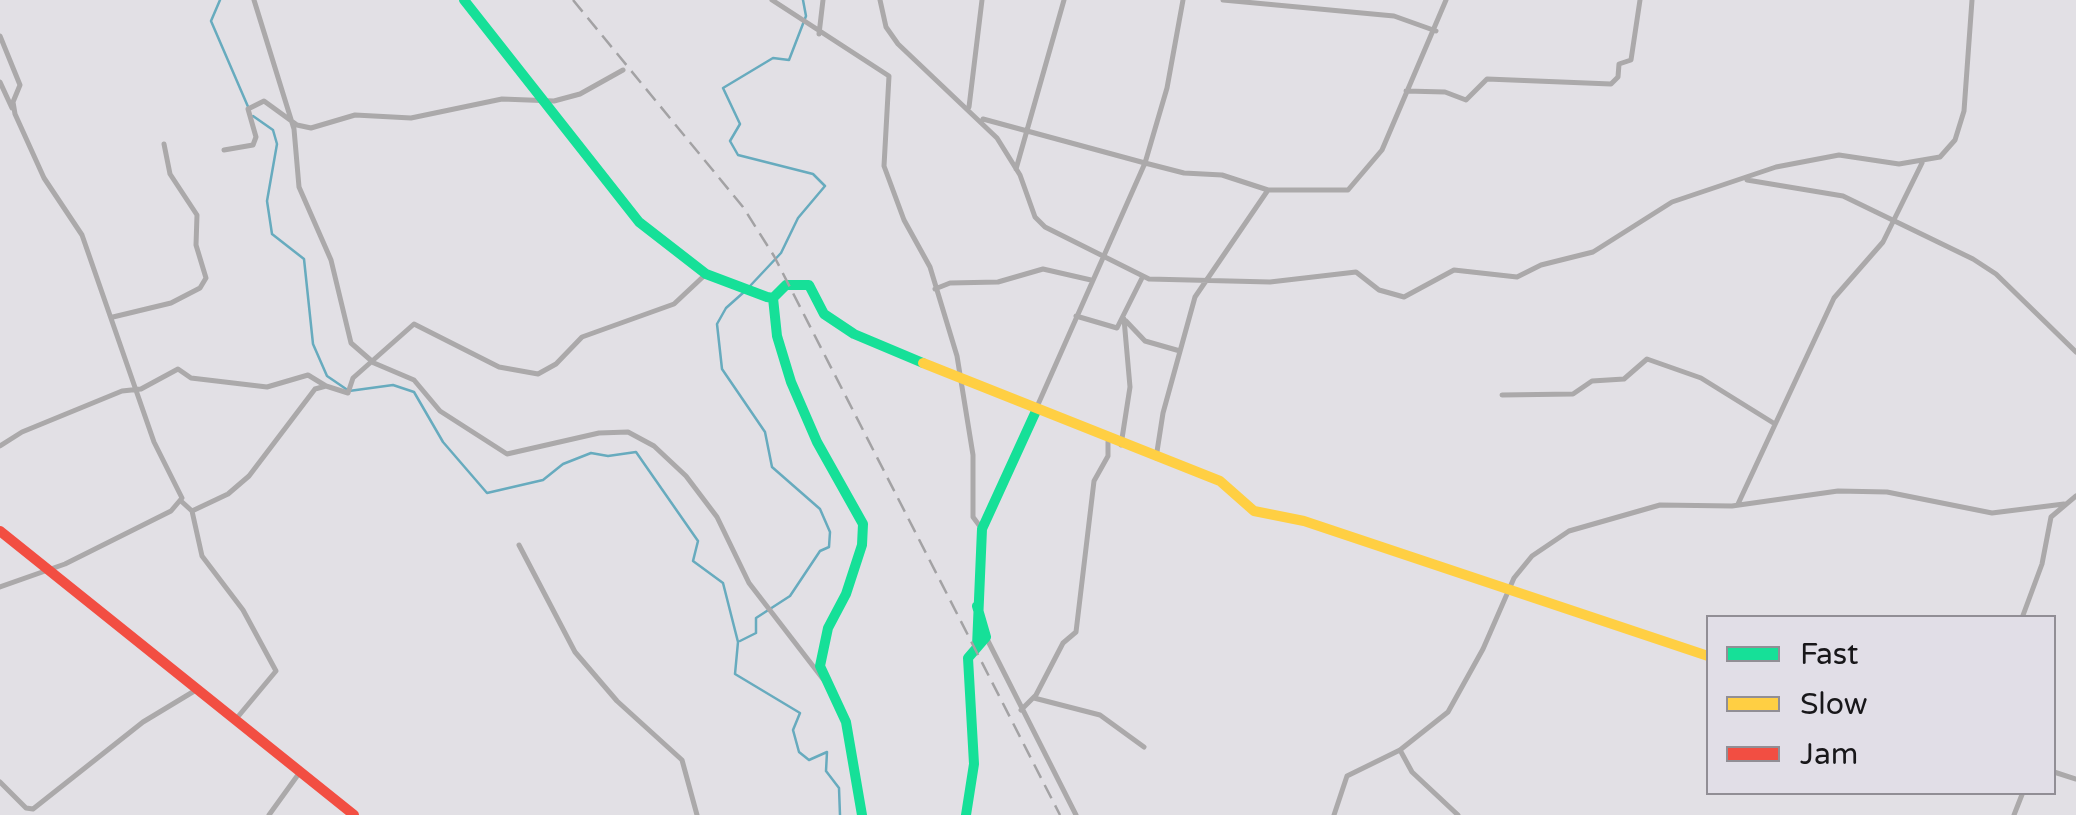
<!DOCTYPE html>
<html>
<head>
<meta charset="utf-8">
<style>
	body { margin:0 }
	#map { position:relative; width:2076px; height:815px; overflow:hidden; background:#e2e0e5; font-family:"Varela Round",sans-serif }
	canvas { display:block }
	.legend { position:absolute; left:1706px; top:615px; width:350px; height:180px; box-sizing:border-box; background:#e1dee7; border:2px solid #918e95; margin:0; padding:12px 18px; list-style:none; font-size:30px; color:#18171a }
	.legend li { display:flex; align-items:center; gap:20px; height:50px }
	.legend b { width:50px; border:2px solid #918e95 }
</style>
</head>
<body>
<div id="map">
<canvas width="2076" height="815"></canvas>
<ul class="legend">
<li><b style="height:12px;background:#16e098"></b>Fast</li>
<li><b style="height:12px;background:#ffcf43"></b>Slow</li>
<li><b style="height:12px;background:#f24e42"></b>Jam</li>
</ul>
</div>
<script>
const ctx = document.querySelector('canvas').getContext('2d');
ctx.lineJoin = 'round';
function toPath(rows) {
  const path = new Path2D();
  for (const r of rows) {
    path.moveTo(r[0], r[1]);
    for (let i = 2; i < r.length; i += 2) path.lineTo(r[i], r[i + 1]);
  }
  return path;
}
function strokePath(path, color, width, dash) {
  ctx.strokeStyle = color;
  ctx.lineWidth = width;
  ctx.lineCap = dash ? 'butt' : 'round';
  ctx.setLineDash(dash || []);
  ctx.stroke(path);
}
strokePath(toPath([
	[220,0,211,21,249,109],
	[253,116,273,130,277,144,267,201,272,234,304,259,313,344,327,376,349,391,393,385,414,392,443,442,487,493,543,480,563,464,591,453,608,456,636,452,698,541,693,561,723,583,738,642,735,674,800,713,793,730,799,752,809,760,827,752,826,771,839,788,840,815],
	[750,286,781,253,798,218,825,186,813,174,738,155,730,141,740,124,723,88,773,58,789,60,806,16,803,0],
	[740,641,756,633,756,618,790,596,820,551,829,547,830,532,820,509,772,467,765,432,722,369,717,324,726,308,744,292]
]), '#67abbe', 2.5);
strokePath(toPath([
	[254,0,294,129,299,187,331,260,351,343,374,363,414,380,440,411,507,454,599,433,628,432,654,446,686,476,717,517,749,583,823,679],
	[772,0,889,76,884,166,904,220,930,267,957,356,973,455,973,517,982,529],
	[880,0,886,27,898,44,997,138,1020,175,1035,217,1045,227,1149,279,1270,282,1356,272,1379,290,1404,297,1454,270,1517,277,1541,265,1593,252,1672,202,1776,167,1839,155,1899,164,1940,157,1955,140,1964,111,1972,0],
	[1223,0,1394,16,1436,31],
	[819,34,823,0],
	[0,36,20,85,13,102,15,114,44,178,82,235,154,442,182,498,171,511,65,564,0,587],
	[0,82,12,108],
	[1406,91,1445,92,1466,100,1487,79,1611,84,1618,77,1619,64,1631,60,1640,0],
	[969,107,982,0],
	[983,119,1145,163,1184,173,1222,175,1268,190,1348,190,1382,150,1446,0],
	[224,150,253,145,256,137,248,109,264,101,297,125,311,128,355,115,411,118,502,99,554,101,580,94,623,70],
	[1016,169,1064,0],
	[1747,180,1843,196,1973,259,1996,274,2076,352],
	[935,289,950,283,998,282,1043,269,1091,280],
	[1076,316,1117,328,1143,276],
	[113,317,171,303,200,288,206,278,196,245,197,215,170,174,164,144],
	[1126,321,1145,341,1180,351],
	[1502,395,1573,394,1592,381,1624,379,1647,359,1701,378,1775,424],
	[1036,409,1145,163,1167,88,1183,0],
	[1121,445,1130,387,1124,319],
	[0,446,22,432,122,391,141,389,178,369,191,378,267,387,308,375,326,386],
	[1156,458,1163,413,1195,297,1268,190],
	[181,501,192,511,202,556,243,610,276,671,236,719],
	[1738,504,1834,298,1883,242,1922,163],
	[192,511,228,494,249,476,315,389,326,386,348,393,353,378,414,324,499,367,538,374,556,364,582,337,674,304,706,274],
	[519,545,575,652,617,701,682,760,697,815],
	[2022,618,2042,564,2051,517,2076,496],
	[986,637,1076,815],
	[1034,698,1100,715,1144,747],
	[1021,710,1036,695,1063,643,1076,632,1094,481,1108,456,1108,442],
	[1400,750,1412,772,1458,815],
	[2054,772,2076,779],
	[0,782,26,808,33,809,143,722,196,690],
	[269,815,300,772],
	[1334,815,1347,776,1400,750,1448,712,1483,649,1514,578,1532,556,1569,531,1660,505,1732,506,1838,491,1887,492,1992,513,2064,504],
	[2014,815,2023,792]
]), '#aba9aa', 5);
strokePath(toPath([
	[464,0,639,222,706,274,767,297,773,298,786,285,809,285,824,314,854,334,923,363],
	[773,298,777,336,791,382,817,442,863,524,862,545,846,594,828,628,820,666,846,722,862,815],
	[977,646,982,529,1036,411],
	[966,815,974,764,968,658,986,637,977,606]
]), '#16e098', 10);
strokePath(toPath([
	[923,363,1220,481,1254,511,1304,521,1708,656]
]), '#ffcf43', 10);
strokePath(toPath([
	[0,531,354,815]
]), '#f24e42', 10);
strokePath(toPath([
	[573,0,743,207,774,256,1060,815]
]), '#a3a2a4', 2.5, [15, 8]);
</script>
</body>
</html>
